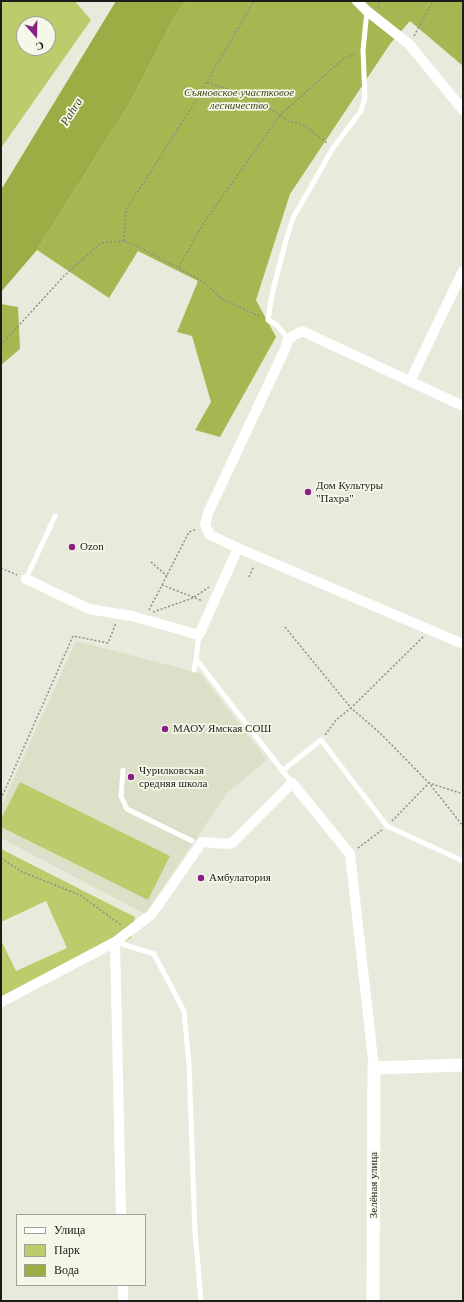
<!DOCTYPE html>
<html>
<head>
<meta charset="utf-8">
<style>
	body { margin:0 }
	#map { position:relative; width:464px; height:1302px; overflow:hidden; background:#e8ebdc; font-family:"Times New Roman",serif }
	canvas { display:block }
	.frame { position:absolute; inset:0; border:2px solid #1c1d18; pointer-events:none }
	.legend { position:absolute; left:16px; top:1214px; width:130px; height:72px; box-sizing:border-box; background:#f5f8e9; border:1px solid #9ea095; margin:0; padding:5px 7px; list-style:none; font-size:12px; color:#1c1d18 }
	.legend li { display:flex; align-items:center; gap:8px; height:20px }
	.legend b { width:20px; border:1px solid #9ea095 }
	.north { position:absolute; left:16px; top:16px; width:40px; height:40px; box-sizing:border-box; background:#f5f8e9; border:1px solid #9ea095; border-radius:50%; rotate:160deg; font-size:11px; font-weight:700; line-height:16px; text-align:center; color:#1c1d18 }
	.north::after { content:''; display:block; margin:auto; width:14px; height:18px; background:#8a1e83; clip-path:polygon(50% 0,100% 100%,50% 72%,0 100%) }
</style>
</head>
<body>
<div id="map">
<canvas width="464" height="1302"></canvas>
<div class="frame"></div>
<ul class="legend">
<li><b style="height:5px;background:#fff"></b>Улица</li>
<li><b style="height:11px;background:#bdcb6d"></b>Парк</li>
<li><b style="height:11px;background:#9eac46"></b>Вода</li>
</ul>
<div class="north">С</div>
</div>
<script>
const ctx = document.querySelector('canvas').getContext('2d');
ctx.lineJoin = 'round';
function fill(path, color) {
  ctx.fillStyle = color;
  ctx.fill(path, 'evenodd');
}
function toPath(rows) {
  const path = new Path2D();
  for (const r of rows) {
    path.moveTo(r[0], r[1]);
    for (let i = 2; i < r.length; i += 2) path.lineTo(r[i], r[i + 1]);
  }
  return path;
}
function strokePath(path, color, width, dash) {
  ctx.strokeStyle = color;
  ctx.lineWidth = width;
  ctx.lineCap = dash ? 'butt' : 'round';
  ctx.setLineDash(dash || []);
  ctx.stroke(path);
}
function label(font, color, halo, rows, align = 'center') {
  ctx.font = font + ' "Times New Roman",serif';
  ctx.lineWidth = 3.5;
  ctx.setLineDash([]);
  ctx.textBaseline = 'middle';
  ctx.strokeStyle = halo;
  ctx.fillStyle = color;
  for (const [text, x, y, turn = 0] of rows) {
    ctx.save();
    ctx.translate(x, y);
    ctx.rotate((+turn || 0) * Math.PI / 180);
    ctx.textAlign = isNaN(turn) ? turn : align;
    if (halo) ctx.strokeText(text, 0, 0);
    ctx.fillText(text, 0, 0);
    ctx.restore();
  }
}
fill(toPath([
	[76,641,200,673,267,760,227,793,145,914,1,838,1,807]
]), '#dce0c9');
fill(toPath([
	[1,1,75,1,91,20,1,148],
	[24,24,48,24,48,48,24,48],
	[20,782,170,856,148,900,1,827,1,819],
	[1,849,135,917,131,938,1,1003,1,940,16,971,67,948,46,901,1,922]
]), '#bdcb6d');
fill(toPath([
	[186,1,463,1,463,66,410,21,390,44,290,194,256,300,276,337,220,437,195,430,211,402,192,336,177,332,198,281,138,251,109,298,37,250,131,101,174,18],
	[1,304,18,307,20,349,1,365]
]), '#a8b651');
fill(toPath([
	[116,1,186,1,174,18,131,101,37,250,1,292,1,190]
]), '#9eac46');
strokePath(toPath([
	[378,8,380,1],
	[414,36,433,1],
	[207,83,246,94,280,115,343,59,355,54],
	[124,241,126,210,190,110,254,1],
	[179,267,203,224,280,115,288,121,302,124,327,143],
	[1,345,64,276,101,243,124,241,137,246,188,273,205,283,222,299,261,317],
	[151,562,167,576],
	[1,568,17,575],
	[249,577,254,566],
	[162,585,189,532,197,529],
	[149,610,162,585,203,601],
	[153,612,193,598,209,587],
	[285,627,351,708,336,720,325,735],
	[423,637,351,708,380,733,429,783,463,826],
	[1,799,73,636,108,643,116,623],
	[392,821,429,783,463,794],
	[358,848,382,830],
	[1,858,22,872,80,895,121,925]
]), '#8e9085', 1.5, [2, 2]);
strokePath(toPath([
	[288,339,277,325,268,320,272,294,285,244,293,218,333,148,361,111,365,98,363,50,367,11],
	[26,579,55,516],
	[199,635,196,659,292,783],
	[194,670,196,659],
	[123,770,121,796,127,809,192,841],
	[282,771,321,740,387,826,463,861],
	[116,942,154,954,184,1011,189,1064,195,1232,201,1301]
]), '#fff', 5);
strokePath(toPath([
	[357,1,367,11,409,44,463,110],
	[410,381,463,271],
	[463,406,302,331,288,339,286,347,208,513,205,525,210,535,238,548,463,644],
	[26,579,89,609,132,616,199,635,238,548],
	[115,942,121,1215],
	[1,1002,115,942,152,914,202,842,227,844,232,843,292,783,350,854,374,1068],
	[123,1285,123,1301]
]), '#fff', 10);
strokePath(toPath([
	[373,1301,374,1068,463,1065]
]), '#fff', 13);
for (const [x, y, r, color] of [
	[308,492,4,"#8a1e83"],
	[72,547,4,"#8a1e83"],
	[165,729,4,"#8a1e83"],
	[131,777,4,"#8a1e83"],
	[201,878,4,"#8a1e83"]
]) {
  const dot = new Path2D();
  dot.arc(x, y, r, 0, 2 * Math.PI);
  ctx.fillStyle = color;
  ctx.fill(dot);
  strokePath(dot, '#f5f8e9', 1.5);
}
label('italic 11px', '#3f441a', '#f5f8e9', [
	["Съяновское участковое",239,93],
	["лесничество",239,106]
]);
label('11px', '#1c1d18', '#f5f8e9', [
	["Дом Культуры",316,486],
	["\"Пахра\"",316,499],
	["Ozon",80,547],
	["МАОУ Ямская СОШ",173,729],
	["Чурилковская",139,771],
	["средняя школа",139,784],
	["Амбулатория",209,878]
], 'left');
label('11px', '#1c1d18', '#f5f8e9', [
	["Зелёная улица",374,1185,-90]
]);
label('italic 12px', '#444a20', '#f5f8e9', [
	["Pahra",72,112,-58]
]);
</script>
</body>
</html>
